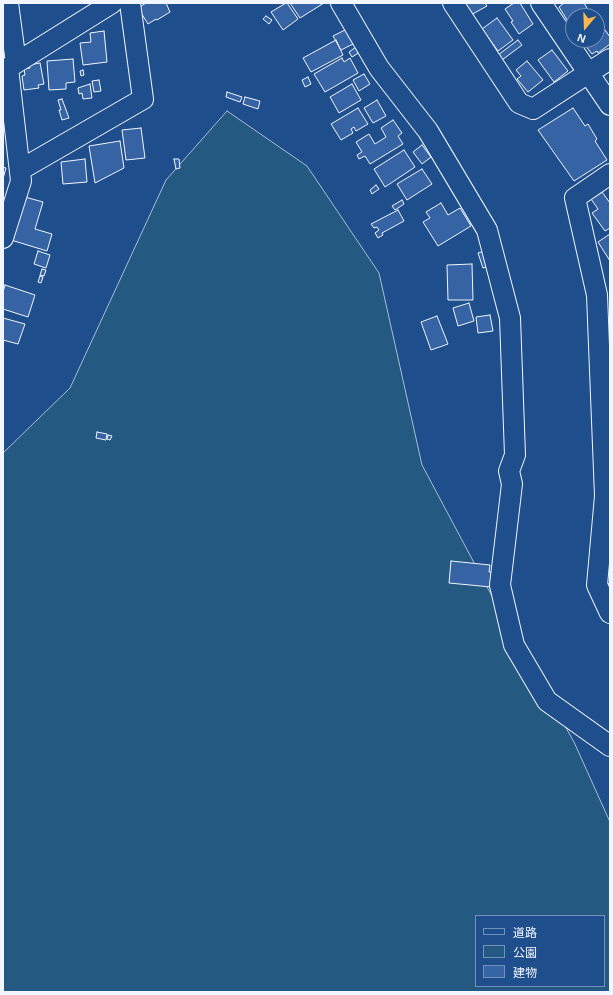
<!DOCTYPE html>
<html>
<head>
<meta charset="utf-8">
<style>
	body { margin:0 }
	#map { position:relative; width:613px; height:995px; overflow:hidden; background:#1f4e8c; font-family:Arial,"Noto Sans JP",sans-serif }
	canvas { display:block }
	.frame { position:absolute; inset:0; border:4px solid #f2f6ff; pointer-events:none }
	.legend { position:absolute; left:475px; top:915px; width:130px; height:72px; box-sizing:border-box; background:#1f4e8c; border:1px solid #7391ba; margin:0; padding:5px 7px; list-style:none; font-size:12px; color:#f2f6ff }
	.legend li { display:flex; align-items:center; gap:8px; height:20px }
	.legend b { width:20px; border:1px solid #7391ba }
	.north { position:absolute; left:565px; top:8px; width:40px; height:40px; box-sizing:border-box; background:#1f4e8c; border:1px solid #7391ba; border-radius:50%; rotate:199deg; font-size:11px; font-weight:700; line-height:16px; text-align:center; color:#f2f6ff }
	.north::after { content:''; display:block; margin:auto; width:14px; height:18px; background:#ffb74d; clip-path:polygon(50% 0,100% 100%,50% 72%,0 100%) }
</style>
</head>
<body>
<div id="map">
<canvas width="613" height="995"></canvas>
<div class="frame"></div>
<ul class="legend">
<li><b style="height:5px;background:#1f4e8c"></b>道路</li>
<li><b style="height:11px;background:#245a82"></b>公園</li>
<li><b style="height:11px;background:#3563a3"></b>建物</li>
</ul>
<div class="north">N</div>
</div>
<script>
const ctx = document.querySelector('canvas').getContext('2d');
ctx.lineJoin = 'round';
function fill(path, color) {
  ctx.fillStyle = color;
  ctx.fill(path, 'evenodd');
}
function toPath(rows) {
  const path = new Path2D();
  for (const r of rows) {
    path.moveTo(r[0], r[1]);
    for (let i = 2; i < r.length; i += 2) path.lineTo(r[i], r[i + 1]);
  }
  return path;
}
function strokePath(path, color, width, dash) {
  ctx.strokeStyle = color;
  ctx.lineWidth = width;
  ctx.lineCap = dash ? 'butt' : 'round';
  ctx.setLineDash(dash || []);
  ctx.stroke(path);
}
const green = toPath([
	[227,111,307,166,379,273,422,465,487,587,574,742,610,822,610,992,3,992,3,453,70,388,166,180,227,111],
	[476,916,604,916,604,986,476,986,476,916]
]);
fill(green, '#245a82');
strokePath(green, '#a8bbd7', 1);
const building = toPath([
	[146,3,166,3,170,12,157,20,156,19,148,24,138,8,146,3],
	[286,3,287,3,298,19,283,30,271,12,286,3],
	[290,3,324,3,300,18,290,3],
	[462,3,485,3,487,6,469,16,462,3],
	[514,3,520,3,533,24,519,34,511,22,513,21,505,9,514,3],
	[564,3,584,3,592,16,573,16,573,24,571,21,569,23,559,7,564,3],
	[266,16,272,20,269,24,263,19,266,16],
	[497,18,513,40,498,51,482,29,497,18],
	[598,20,610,37,610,44,598,53,597,51,592,54,582,41,597,40,598,20],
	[347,29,355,43,341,50,333,36,347,29],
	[104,31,107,62,83,65,80,43,91,42,90,33,104,31],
	[336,40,343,55,311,72,303,58,336,40],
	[518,40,522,45,502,60,498,55,518,40],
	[356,47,360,52,352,57,349,52,356,47],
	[552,50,568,71,554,82,538,60,552,50],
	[342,58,344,62,350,58,358,73,325,92,314,74,342,58],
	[73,59,75,82,66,83,66,89,49,90,47,61,73,59],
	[527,61,543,80,528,92,517,79,521,76,516,70,527,61],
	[40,63,44,84,38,85,39,88,24,90,22,76,25,75,24,69,30,68,29,65,40,63],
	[83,70,84,75,81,76,80,71,83,70],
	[364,74,370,84,359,91,353,80,364,74],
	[308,77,311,84,305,87,302,80,308,77],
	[99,80,101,91,94,92,92,81,99,80],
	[90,84,92,98,83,99,82,93,79,94,78,88,90,84],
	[352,84,361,100,339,113,330,97,352,84],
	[227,92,242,97,240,102,226,97,227,92],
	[245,97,260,101,258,109,243,104,245,97],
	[62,99,69,118,62,120,59,110,61,110,58,100,62,99],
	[377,100,386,116,373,123,364,108,377,100],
	[358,108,368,124,356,131,354,127,351,129,353,133,341,140,331,124,358,108],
	[573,108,585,126,588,124,597,139,595,141,607,160,574,181,538,130,573,108],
	[393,120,402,133,398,136,403,144,370,164,365,156,359,159,357,155,362,152,356,142,369,134,375,144,386,137,381,128,393,120],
	[141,128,145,158,126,160,122,130,141,128],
	[120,141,124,168,95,183,89,146,120,141],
	[422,145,431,157,422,164,413,152,422,145],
	[404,150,415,167,385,187,374,169,404,150],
	[85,159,87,182,63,184,61,162,85,159],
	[174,159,179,159,180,168,176,169,174,159],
	[3,167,6,168,3,179,3,167],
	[422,169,432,184,407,200,397,184,422,169],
	[376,185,379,189,372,194,370,190,376,185],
	[602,192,610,203,610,228,605,231,592,213,598,209,591,199,602,192],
	[25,197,43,202,35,229,52,234,47,251,11,240,25,197],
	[402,200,404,204,395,210,392,206,402,200],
	[441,203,448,215,460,208,471,226,438,246,423,222,430,218,426,212,441,203],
	[398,210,404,221,382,233,383,235,378,238,375,233,379,230,377,227,374,228,371,224,398,210],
	[610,234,610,261,598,242,610,234],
	[38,251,50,255,46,268,34,264,38,251],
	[484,251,489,266,483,268,478,253,484,251],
	[472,264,473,300,448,300,447,265,472,264],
	[42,269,46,270,44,276,40,275,42,269],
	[40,276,43,277,41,283,38,282,40,276],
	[5,285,35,295,28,317,3,309,3,292,5,285],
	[469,303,474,321,458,326,453,308,469,303],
	[490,315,493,331,478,333,476,317,490,315],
	[437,316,448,344,431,350,421,322,437,316],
	[3,318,25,324,18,344,3,340,3,318],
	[97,432,107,434,106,440,96,438,97,432],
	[108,435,112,436,110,440,107,439,108,435],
	[451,561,490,565,489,572,492,572,491,587,449,583,451,561],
	[608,561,610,561,610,584,605,583,608,561]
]);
fill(building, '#3563a3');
strokePath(building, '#f2f6ff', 1);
const minor = toPath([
	[8,3,16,63],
	[341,3,379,68,428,131,487,230,510,318,515,455,509,471,512,484,500,585,514,645,547,701,610,746],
	[453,3,519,103,533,109,610,59],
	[541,3,610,105],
	[20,170,143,99,130,3],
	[610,174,575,198,597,295,605,496,597,585,610,613],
	[3,238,21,181,8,68,112,3]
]);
strokePath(minor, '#f2f6ff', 22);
strokePath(minor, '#1f4e8c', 20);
</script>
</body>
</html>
